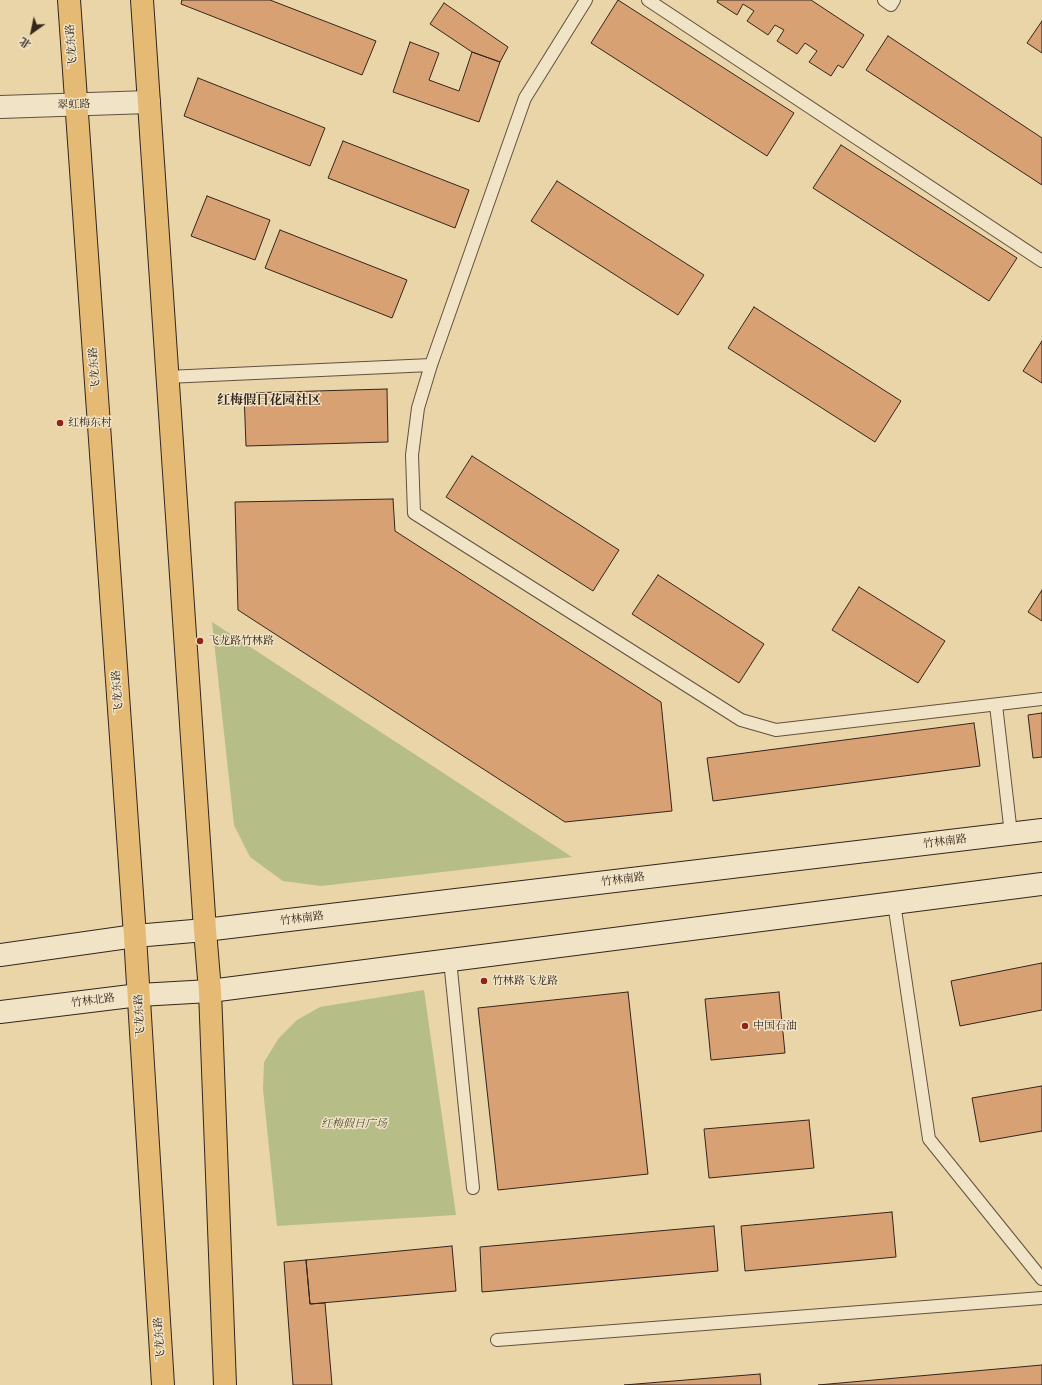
<!DOCTYPE html>
<html>
<head>
<meta charset="utf-8">
<style>
	body { margin:0 }
	#map { position:relative; width:1042px; height:1385px; overflow:hidden; background:#e9d5a7; font-family:"IM FELL Great Primer","Noto Serif SC",serif }
	canvas { display:block }
	.north { position:absolute; left:12px; top:12px; width:40px; height:40px; -webkit-text-stroke:3px #f1e4c6; paint-order:stroke; rotate:213deg; font-size:11px; font-weight:700; line-height:16px; text-align:center; color:#34251d }
	.north::after { content:''; display:block; margin:auto; width:14px; height:18px; background:#34251d; clip-path:polygon(50% 0,100% 100%,50% 72%,0 100%) }
</style>
</head>
<body>
<div id="map">
<canvas width="1042" height="1385"></canvas>
<div class="north">北</div>
</div>
<script>
const ctx = document.querySelector('canvas').getContext('2d');
ctx.lineJoin = 'round';
function fill(path, color) {
  ctx.fillStyle = color;
  ctx.fill(path, 'evenodd');
}
function toPath(rows) {
  const path = new Path2D();
  for (const r of rows) {
    path.moveTo(r[0], r[1]);
    for (let i = 2; i < r.length; i += 2) path.lineTo(r[i], r[i + 1]);
  }
  return path;
}
function strokePath(path, color, width, dash) {
  ctx.strokeStyle = color;
  ctx.lineWidth = width;
  ctx.lineCap = dash ? 'butt' : 'round';
  ctx.setLineDash(dash || []);
  ctx.stroke(path);
}
function label(font, color, halo, rows, align = 'center') {
  ctx.font = font + ' "IM FELL Great Primer","Noto Serif SC",serif';
  ctx.lineWidth = 3;
  ctx.setLineDash([]);
  ctx.textBaseline = 'middle';
  ctx.strokeStyle = halo;
  ctx.fillStyle = color;
  for (const [text, x, y, turn = 0] of rows) {
    ctx.save();
    ctx.translate(x, y);
    ctx.rotate((+turn || 0) * Math.PI / 180);
    ctx.textAlign = isNaN(turn) ? turn : align;
    if (halo) ctx.strokeText(text, 0, 0);
    ctx.fillText(text, 0, 0);
    ctx.restore();
  }
}
fill(toPath([
	[212,622,572,857,321,886,283,881,250,857,234,825],
	[424,990,456,1215,277,1226,263,1089,264,1062,279,1038,297,1020,320,1007]
]), '#b6bd87');
const building = toPath([
	[182,0,270,0,376,41,362,75,181,4,182,0],
	[618,0,794,113,767,156,591,43,618,0],
	[718,0,811,0,864,35,843,68,838,65,831,76,809,62,817,51,805,43,797,54,777,41,784,30,775,25,768,35,747,21,754,11,743,4,737,15,717,2,718,0],
	[444,3,508,47,500,62,472,52,430,24,444,3],
	[1042,21,1042,53,1027,43,1042,21],
	[888,36,1042,138,1042,185,866,70,888,36],
	[410,42,439,53,429,80,459,91,472,52,500,62,479,122,393,92,410,42],
	[198,78,325,128,310,166,184,116,198,78],
	[343,141,469,190,455,228,328,178,343,141],
	[841,145,1017,258,989,301,813,188,841,145],
	[557,181,704,275,678,315,531,221,557,181],
	[207,196,270,220,255,260,191,236,207,196],
	[280,230,407,280,392,318,265,268,280,230],
	[754,307,901,401,875,442,728,348,754,307],
	[1042,341,1042,383,1023,371,1042,341],
	[387,389,388,442,246,446,244,393,387,389],
	[472,456,619,550,593,591,446,497,472,456],
	[393,499,395,531,661,702,672,811,565,822,238,610,235,502,393,499],
	[658,575,764,644,739,683,632,614,658,575],
	[859,587,945,641,918,683,832,630,859,587],
	[1042,590,1042,621,1028,612,1042,590],
	[1042,713,1042,757,1033,758,1028,715,1042,713],
	[974,723,980,766,713,801,707,758,974,723],
	[1042,963,1042,1010,960,1026,951,981,1042,963],
	[628,992,648,1174,498,1190,478,1008,628,992],
	[779,992,785,1053,711,1060,705,999,779,992],
	[1042,1086,1042,1131,980,1142,972,1098,1042,1086],
	[809,1120,814,1168,709,1178,704,1129,809,1120],
	[892,1212,896,1257,745,1271,741,1226,892,1212],
	[714,1226,718,1271,482,1292,480,1247,714,1226],
	[452,1246,456,1291,310,1304,306,1260,452,1246],
	[306,1260,310,1304,325,1303,332,1385,293,1385,284,1262,306,1260],
	[1042,1365,1042,1385,818,1385,1042,1365],
	[760,1374,761,1385,624,1385,760,1374]
]);
fill(building, '#d8a174');
strokePath(building, '#34251d', 1);
const lane = toPath([
	[586,0,525,98,431,365,418,408,412,455,414,513,741,720,776,730,1042,699],
	[648,0,1042,261],
	[884,0,891,5,894,0],
	[167,377,431,365],
	[996,705,1011,834],
	[894,903,929,1139,1042,1279],
	[450,960,473,1188],
	[497,1340,1042,1298]
]);
const street = toPath([
	[0,107,149,102]
]);
const secondary = toPath([
	[0,955,135,936,205,930,1042,830],
	[0,1012,139,995,210,991,1042,884]
]);
const primary = toPath([
	[69,0,135,936,163,1385],
	[142,0,205,930,210,991,225,1385]
]);
strokePath(lane, '#615140', 14);
strokePath(street, '#615140', 24);
strokePath(secondary, '#34251d', 24);
strokePath(primary, '#34251d', 24);
strokePath(lane, '#f1e4c6', 12);
strokePath(street, '#f1e4c6', 22);
strokePath(secondary, '#f1e4c6', 22);
strokePath(primary, '#e4ba74', 22);
for (const [x, y, r, color] of [
	[60,423,4,"#8f2418"],
	[200,641,4,"#8f2418"],
	[484,981,4,"#8f2418"],
	[745,1026,4,"#8f2418"]
]) {
  const dot = new Path2D();
  dot.arc(x, y, r, 0, 2 * Math.PI);
  ctx.fillStyle = color;
  ctx.fill(dot);
  strokePath(dot, '#f1e4c6', 1.5);
}
label('11px', '#34251d', '#f1e4c6', [
	["飞龙东路",72,46,-94],
	["翠虹路",74,105,-2],
	["飞龙东路",95,369,-94],
	["飞龙东路",118,692,-94],
	["竹林南路",945,842,-7],
	["竹林南路",623,880,-7],
	["竹林南路",302,919,-7],
	["竹林北路",93,1001,-7],
	["飞龙东路",140,1016,-93],
	["飞龙东路",160,1339,-94]
]);
label('11px', '#34251d', '#f1e4c6', [
	["红梅东村",68,423],
	["飞龙路竹林路",208,641],
	["竹林路飞龙路",492,981],
	["中国石油",753,1026]
], 'left');
label('italic 11px', '#544b38', '#f1e4c6', [
	["红梅假日广场",354,1124]
]);
label('bold 13px', '#34251d', '#f1e4c6', [
	["红梅假日花园社区",269,401]
]);
</script>
</body>
</html>
